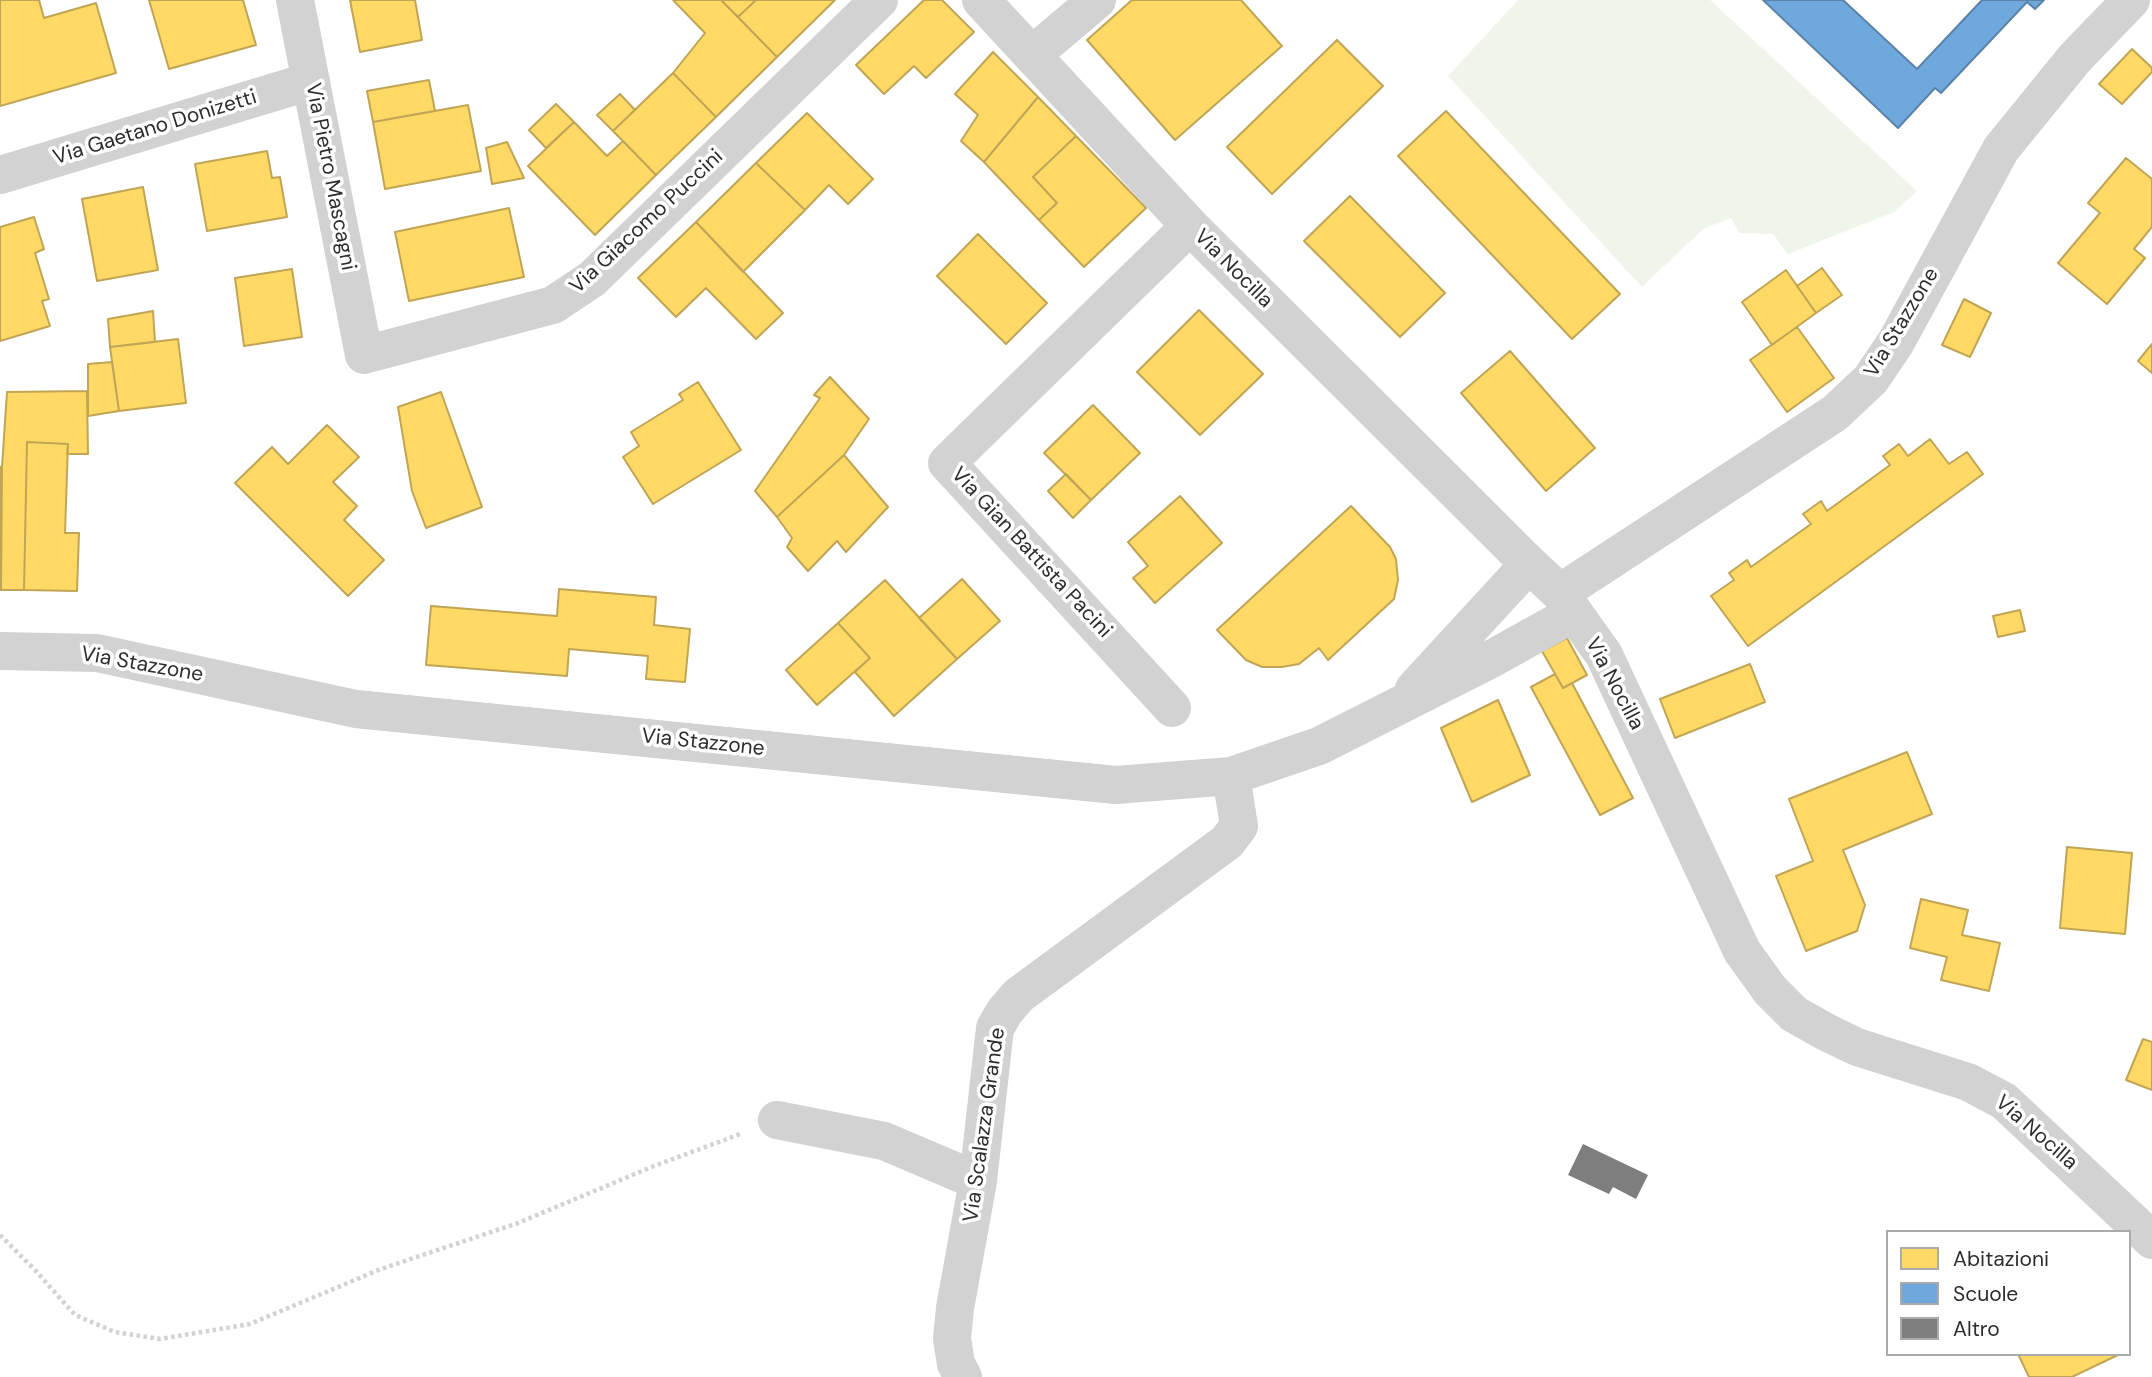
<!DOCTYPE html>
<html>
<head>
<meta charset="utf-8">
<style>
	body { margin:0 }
	#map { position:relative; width:2152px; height:1377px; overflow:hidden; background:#fff; font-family:"DM Sans",sans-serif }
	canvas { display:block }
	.legend { position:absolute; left:1886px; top:1230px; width:245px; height:126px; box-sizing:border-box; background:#fff; border:2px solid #ababab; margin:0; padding:9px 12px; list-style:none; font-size:21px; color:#2d2d2d }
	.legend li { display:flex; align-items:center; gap:14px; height:35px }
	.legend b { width:35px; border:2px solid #ababab }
</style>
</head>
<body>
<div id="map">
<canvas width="2152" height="1377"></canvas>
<ul class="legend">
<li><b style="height:19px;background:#ffd966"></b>Abitazioni</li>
<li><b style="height:19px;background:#6fa8dc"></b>Scuole</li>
<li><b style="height:19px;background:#7e7e7e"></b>Altro</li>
</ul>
</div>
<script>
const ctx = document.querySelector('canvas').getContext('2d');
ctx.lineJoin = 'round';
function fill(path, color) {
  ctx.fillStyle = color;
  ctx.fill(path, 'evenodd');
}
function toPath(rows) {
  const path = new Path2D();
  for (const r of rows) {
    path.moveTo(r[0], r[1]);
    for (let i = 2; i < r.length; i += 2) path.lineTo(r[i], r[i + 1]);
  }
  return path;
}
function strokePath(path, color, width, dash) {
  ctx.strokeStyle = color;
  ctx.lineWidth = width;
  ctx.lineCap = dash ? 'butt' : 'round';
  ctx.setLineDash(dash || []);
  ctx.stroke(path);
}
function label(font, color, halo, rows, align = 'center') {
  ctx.font = font + ' "DM Sans",sans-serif';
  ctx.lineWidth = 7;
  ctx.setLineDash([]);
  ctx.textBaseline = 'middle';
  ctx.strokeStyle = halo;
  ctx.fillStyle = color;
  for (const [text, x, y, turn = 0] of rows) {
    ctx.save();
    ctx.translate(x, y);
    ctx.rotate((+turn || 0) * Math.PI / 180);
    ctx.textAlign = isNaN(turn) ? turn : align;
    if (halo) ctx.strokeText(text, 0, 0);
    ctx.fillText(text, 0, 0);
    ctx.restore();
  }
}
fill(toPath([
	[1518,0,1710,0,1917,191,1894,212,1788,254,1773,234,1739,233,1731,218,1703,229,1642,287,1448,76]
]), '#eff5ea');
const homes = toPath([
	[0,0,39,0,44,18,96,3,116,73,0,106,0,0],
	[149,0,243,0,256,45,169,69,149,0],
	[350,0,415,0,422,40,360,52,350,0],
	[673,0,721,0,777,57,716,117,673,73,705,33,673,0],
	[721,0,756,0,738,17,721,0],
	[756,0,835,0,777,57,738,17,756,0],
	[924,0,942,0,974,32,926,78,914,66,884,94,856,65,924,0],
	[1132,0,1241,0,1282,46,1175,140,1087,40,1132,0],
	[1337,40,1383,86,1272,194,1227,147,1337,40],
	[2132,49,2152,68,2152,72,2122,104,2099,84,2132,49],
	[993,52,1038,97,984,162,961,141,978,115,955,94,993,52],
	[673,73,716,117,656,175,613,131,673,73],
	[429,80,435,111,373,122,367,91,429,80],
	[620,94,635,110,613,131,597,115,620,94],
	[1038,97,1076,136,1033,177,1057,203,1039,220,984,162,1038,97],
	[556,104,574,122,546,148,529,130,556,104],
	[468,105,481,171,385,189,373,122,468,105],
	[1446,111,1620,294,1572,339,1398,156,1446,111],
	[807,113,873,179,848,204,829,185,805,210,756,163,807,113],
	[574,122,607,156,623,141,656,175,595,235,528,166,574,122],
	[1076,136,1146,208,1084,267,1039,220,1057,203,1033,177,1076,136],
	[507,142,524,178,492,184,486,148,507,142],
	[267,151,272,178,280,177,287,217,207,231,195,164,267,151],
	[2126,158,2152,179,2152,227,2134,249,2145,258,2107,304,2058,263,2100,213,2088,203,2126,158],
	[756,163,805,210,743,272,696,222,756,163],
	[143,187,158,270,97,281,82,199,143,187],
	[1350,196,1445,293,1400,337,1304,241,1350,196],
	[509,208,524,277,409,301,395,232,509,208],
	[34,217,44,249,35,253,49,299,42,301,50,326,0,341,0,227,34,217],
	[696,222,783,313,756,339,706,288,676,317,638,278,696,222],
	[978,234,1047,303,1006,344,937,276,978,234],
	[1822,268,1842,295,1816,313,1797,286,1822,268],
	[292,269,302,337,244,346,235,278,292,269],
	[1786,270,1816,313,1772,345,1742,302,1786,270],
	[1964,299,1991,313,1970,357,1942,345,1964,299],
	[1199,310,1263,374,1200,435,1137,372,1199,310],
	[153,311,155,342,110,347,108,319,153,311],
	[1797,327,1834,378,1787,412,1750,360,1797,327],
	[178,339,186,403,119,411,110,347,178,339],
	[2152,344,2152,373,2138,361,2152,344],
	[1510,351,1595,448,1546,491,1461,393,1510,351],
	[112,362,119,411,88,416,88,364,112,362],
	[830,377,869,419,844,455,777,517,755,491,820,398,814,395,830,377],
	[698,382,741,450,653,504,623,457,639,446,631,432,683,400,679,394,698,382],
	[87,391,88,454,67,454,68,444,27,442,24,590,1,590,2,467,7,392,87,391],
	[441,392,482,507,426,528,412,491,398,407,441,392],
	[1093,405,1140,453,1091,500,1044,453,1093,405],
	[327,425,359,457,333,482,357,506,344,520,384,560,348,596,235,483,272,447,288,464,327,425],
	[1930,439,1949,464,1967,452,1983,474,1748,646,1711,596,1734,580,1729,573,1747,560,1751,567,1811,524,1803,514,1821,501,1827,511,1890,465,1883,456,1899,444,1908,456,1930,439],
	[27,442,68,444,65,533,79,533,77,591,24,590,27,442],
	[844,455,888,507,846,552,837,541,808,571,787,547,792,538,777,517,844,455],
	[0,467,2,467,1,590,0,590,0,467],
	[1066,474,1091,500,1073,518,1048,491,1066,474],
	[1180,496,1222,543,1155,603,1133,578,1148,566,1128,542,1180,496],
	[1351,506,1390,547,1396,559,1398,580,1394,599,1328,660,1319,648,1299,664,1282,667,1262,667,1246,660,1217,630,1351,506],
	[962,579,1000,621,957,659,919,618,962,579],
	[885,580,957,659,894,716,855,672,870,658,838,623,885,580],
	[559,589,656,597,654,625,690,629,685,682,646,679,648,656,569,649,567,676,426,665,431,606,557,616,559,589],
	[2020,610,2025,631,1998,637,1993,616,2020,610],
	[838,623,870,658,817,705,786,670,838,623],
	[1567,638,1587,675,1563,688,1542,651,1567,638],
	[1750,664,1765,702,1675,738,1660,699,1750,664],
	[1555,674,1563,688,1572,683,1633,798,1600,815,1531,687,1555,674],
	[1498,700,1530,775,1472,802,1441,728,1498,700],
	[1907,752,1932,814,1843,850,1865,905,1857,931,1806,951,1776,876,1813,861,1789,799,1907,752],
	[2067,847,2132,853,2125,934,2060,928,2067,847],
	[1921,899,1968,910,1962,935,2000,943,1989,991,1941,980,1947,957,1910,948,1921,899],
	[2143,1039,2152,1042,2152,1090,2126,1080,2143,1039],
	[2018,1354,2120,1354,2072,1377,2029,1377,2018,1354]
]);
fill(homes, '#ffd966');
strokePath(homes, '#c0a555', 2);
const schools = toPath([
	[1763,0,1843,0,1917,69,1982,0,2044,0,2035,9,2027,2,1941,93,1935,88,1898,128,1763,0]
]);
fill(schools, '#6fa8dc');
strokePath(schools, '#5b83a8', 2);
fill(toPath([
	[1583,1144,1648,1175,1636,1199,1613,1187,1609,1194,1568,1175]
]), '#7e7e7e');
strokePath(toPath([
	[0,1235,35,1270,75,1315,115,1332,160,1339,250,1324,381,1269,518,1223,654,1166,743,1133]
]), '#d2d2d2', 4.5, [3.5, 3.5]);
strokePath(toPath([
	[295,0,364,355,553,305,592,279,879,0],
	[981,0,1190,226,1529,564,1560,593,1604,655,1742,951,1770,990,1794,1014,1826,1032,1857,1047,1968,1082,2004,1101,2152,1240],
	[1032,55,1097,0],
	[0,175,311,81],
	[1560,593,1835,413,1871,379,1896,342,2001,149,2075,58,2131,0],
	[0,651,97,653,356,709,1116,785,1231,776,1319,746,1495,657,1574,613],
	[1414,689,1529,564],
	[1172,708,947,463,1190,226],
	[777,1120,884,1141,978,1181],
	[963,1377,956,1364,952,1339,955,1308,978,1181,995,1028,1005,1011,1019,995,1227,842,1239,826,1231,776]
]), '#d2d2d2', 38);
label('21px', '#2d2d2d', '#fff', [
	["Via Gaetano Donizetti",155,128,-17],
	["Via Pietro Mascagni",330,177,79],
	["Via Giacomo Puccini",647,222,-43],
	["Via Nocilla",1233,269,45],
	["Via Stazzone",1902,323,-59],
	["Via Gian Battista Pacini",1031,553,47],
	["Via Stazzone",142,665,10],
	["Via Nocilla",1614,684,62],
	["Via Stazzone",703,743,6],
	["Via Scalazza Grande",985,1125,-82],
	["Via Nocilla",2036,1133,41]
]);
</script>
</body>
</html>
